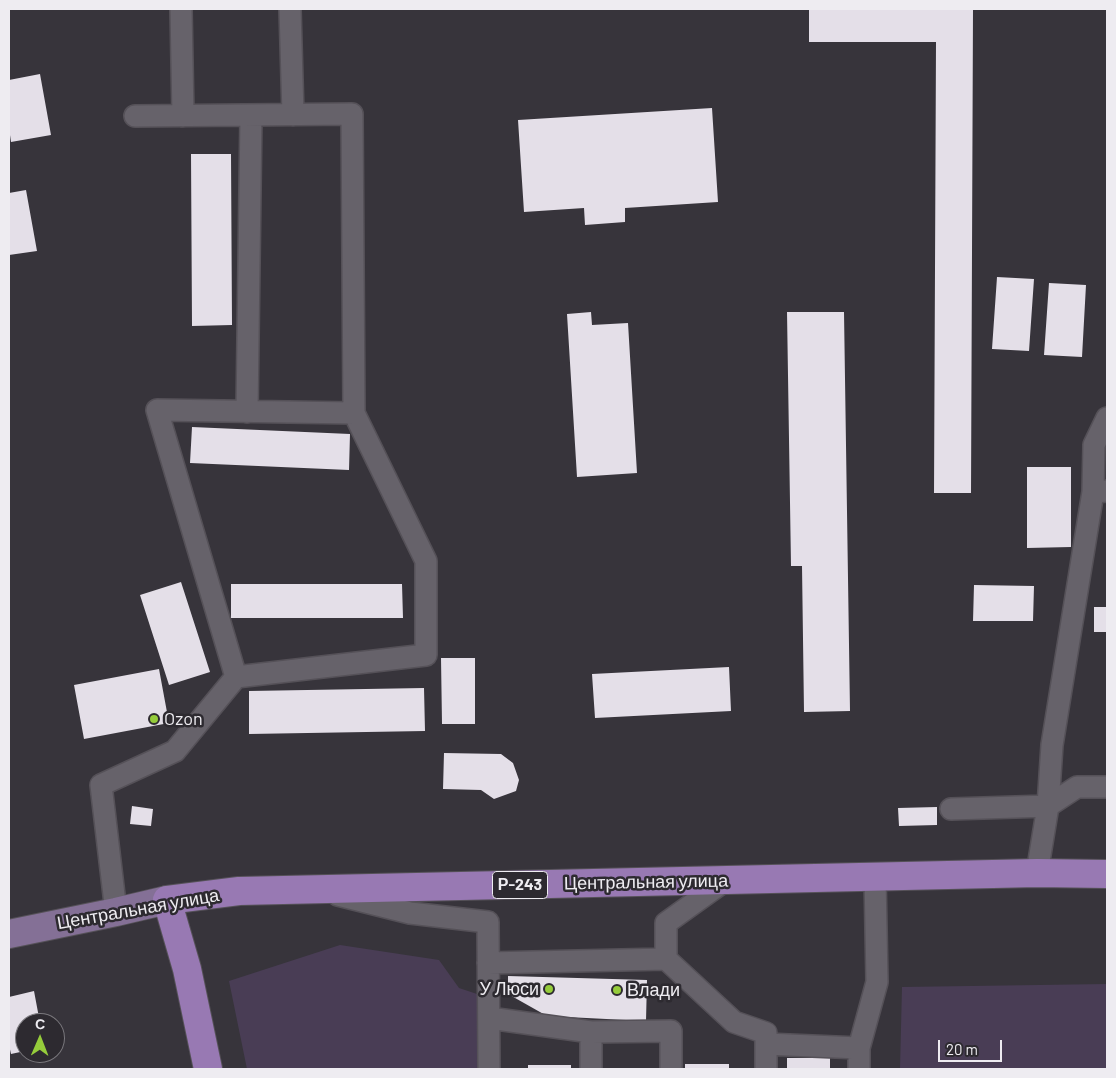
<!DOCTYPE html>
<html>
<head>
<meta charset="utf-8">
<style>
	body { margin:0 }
	#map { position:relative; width:1116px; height:1078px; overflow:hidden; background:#37343b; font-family:Barlow,sans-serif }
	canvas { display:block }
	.frame { position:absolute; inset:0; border:10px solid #eeecf1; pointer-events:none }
	.north { position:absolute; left:15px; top:1013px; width:50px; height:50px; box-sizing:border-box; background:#2d2a30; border:1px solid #7a787d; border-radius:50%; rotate:1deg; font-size:14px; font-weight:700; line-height:20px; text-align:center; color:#eeecf1 }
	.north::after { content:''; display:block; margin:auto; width:18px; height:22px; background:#95cc3b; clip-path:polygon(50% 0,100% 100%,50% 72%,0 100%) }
	.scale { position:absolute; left:938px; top:1040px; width:64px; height:22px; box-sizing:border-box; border:2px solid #eeecf1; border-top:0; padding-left:6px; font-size:15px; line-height:18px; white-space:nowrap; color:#eeecf1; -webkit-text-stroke:4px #2d2a30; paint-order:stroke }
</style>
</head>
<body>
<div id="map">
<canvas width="1116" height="1078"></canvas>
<div class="frame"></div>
<div class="north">С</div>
<div class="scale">20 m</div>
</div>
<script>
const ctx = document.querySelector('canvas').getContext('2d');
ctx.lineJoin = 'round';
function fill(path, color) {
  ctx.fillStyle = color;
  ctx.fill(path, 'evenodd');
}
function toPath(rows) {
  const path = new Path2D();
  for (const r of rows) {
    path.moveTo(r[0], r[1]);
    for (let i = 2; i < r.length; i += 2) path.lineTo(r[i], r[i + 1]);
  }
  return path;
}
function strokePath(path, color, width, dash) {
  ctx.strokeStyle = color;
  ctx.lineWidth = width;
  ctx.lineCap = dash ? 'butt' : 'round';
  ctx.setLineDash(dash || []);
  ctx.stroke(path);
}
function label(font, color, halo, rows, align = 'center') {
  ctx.font = font + ' Barlow,sans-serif';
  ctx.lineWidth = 5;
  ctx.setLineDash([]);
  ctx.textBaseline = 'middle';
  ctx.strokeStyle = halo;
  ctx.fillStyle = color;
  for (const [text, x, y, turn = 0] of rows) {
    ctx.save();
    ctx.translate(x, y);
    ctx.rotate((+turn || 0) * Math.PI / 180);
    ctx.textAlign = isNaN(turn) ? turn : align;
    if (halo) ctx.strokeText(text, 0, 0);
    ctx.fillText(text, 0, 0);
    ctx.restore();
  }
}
fill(toPath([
	[340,945,439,960,459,988,495,1000,501,1069,247,1069,229,981],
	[1107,984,1107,1069,900,1069,902,987]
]), '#493d55');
fill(toPath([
	[809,9,973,9,971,493,934,493,936,42,809,42],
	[40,74,51,135,11,142,9,128,9,80],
	[712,108,718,202,625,208,625,222,585,225,584,208,524,212,518,120],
	[191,154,231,154,232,325,192,326],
	[26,190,37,251,9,255,9,193],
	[997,277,1034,279,1029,351,992,349],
	[1049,283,1086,285,1082,357,1044,355],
	[591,312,592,325,628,323,637,473,577,477,567,314],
	[787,312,844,312,850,711,804,712,802,566,791,566],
	[192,427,350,434,349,470,190,463],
	[1027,467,1071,467,1071,547,1027,548],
	[181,582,210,672,169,685,140,595],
	[231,584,402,584,403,618,231,618],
	[974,585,1034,586,1033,621,973,621],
	[1094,607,1107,607,1107,632,1094,632],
	[441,658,475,658,475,724,442,724],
	[729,667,731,711,595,718,592,674],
	[159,669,169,723,84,739,74,685],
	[424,688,425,731,249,734,249,691],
	[444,753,501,754,513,763,519,780,516,791,494,799,481,790,443,789],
	[132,806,153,809,151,826,130,824],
	[937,807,937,825,899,826,898,808],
	[508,976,647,980,646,1021,547,1016,508,994],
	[34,991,40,1023,25,1023,25,1051,11,1054,9,1045,9,997],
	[787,1058,830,1058,830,1069,787,1069],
	[685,1064,729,1064,729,1069,685,1069],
	[528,1065,571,1065,571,1069,528,1069]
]), '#e4dfe8');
const minor = toPath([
	[181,9,183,116],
	[290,9,293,115],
	[247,412,251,115],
	[1093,492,1094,445,1107,418],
	[236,677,426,655,426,561,354,413],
	[951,809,1048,806,1052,745,1093,492,1107,491],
	[1037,873,1048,806,1077,787,1107,787],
	[338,895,410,913,488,922,489,1069],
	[116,912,101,785,175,751,236,677,157,410,354,413,352,114,135,116],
	[666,959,666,923,726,880],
	[488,963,666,959,734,1022,766,1033,766,1069],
	[489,1018,591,1032,671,1031,671,1069],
	[591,1032,591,1069],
	[766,1044,859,1048,859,1069],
	[859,1048,877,982,875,877]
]);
const major = toPath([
	[9,934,116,912,167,900]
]);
const highway = toPath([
	[208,1069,187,969,167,900,239,891,1037,873,1107,874]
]);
strokePath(minor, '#555158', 24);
strokePath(major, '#555158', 30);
strokePath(highway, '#555158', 30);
strokePath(minor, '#66626a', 21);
strokePath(major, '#847096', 28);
strokePath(highway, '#9879b3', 28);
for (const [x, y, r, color] of [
	[154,719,5,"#95cc3b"],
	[549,989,5,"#95cc3b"],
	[617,990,5,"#95cc3b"]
]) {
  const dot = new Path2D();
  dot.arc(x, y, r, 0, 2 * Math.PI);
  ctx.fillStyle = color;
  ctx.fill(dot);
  strokePath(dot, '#2d2a30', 2);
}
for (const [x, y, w] of [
	[520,885,55]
]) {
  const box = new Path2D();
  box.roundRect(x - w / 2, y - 13.5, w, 27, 4);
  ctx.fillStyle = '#2d2a30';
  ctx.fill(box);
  strokePath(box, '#eeecf1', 1);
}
label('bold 16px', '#eeecf1', null, [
	["Р-243",520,885]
]);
label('18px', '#eeecf1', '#2d2a30', [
	["Ozon",164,719],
	["У Люси",539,989,"right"],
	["Влади",627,990]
], 'left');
label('18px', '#eeecf1', '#2d2a30', [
	["Центральная улица",646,882,-1],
	["Центральная улица",138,909,-10]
]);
</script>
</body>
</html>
